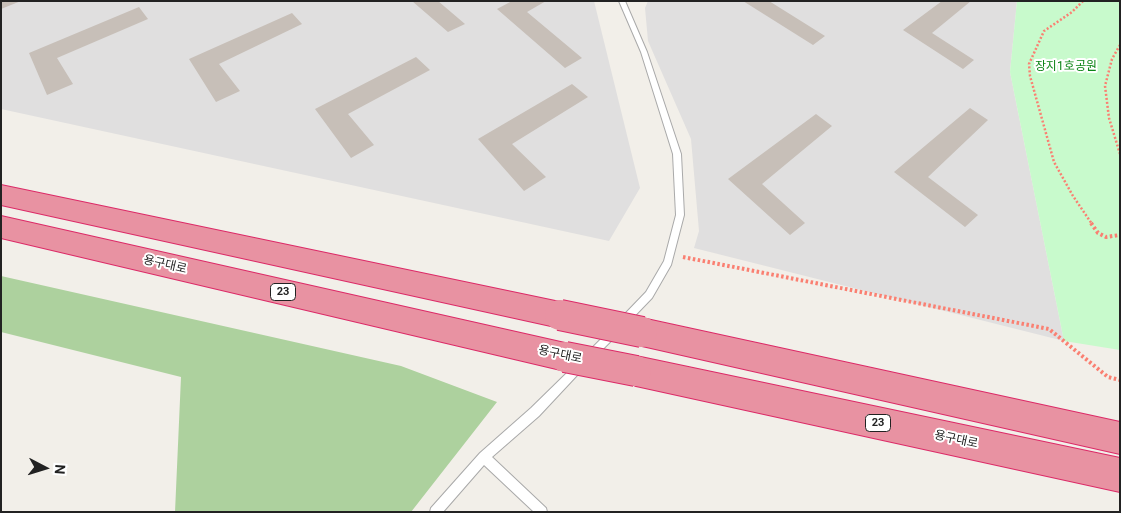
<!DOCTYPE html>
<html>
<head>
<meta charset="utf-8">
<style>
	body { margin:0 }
	#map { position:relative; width:1121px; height:513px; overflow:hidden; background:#f2efe9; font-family:Roboto,sans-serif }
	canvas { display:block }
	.frame { position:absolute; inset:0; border:2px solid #222; pointer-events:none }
	.north { position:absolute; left:20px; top:443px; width:50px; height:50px; -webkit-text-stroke:4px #fff; paint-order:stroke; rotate:95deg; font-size:14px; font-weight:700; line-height:20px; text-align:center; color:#222 }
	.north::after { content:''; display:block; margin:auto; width:18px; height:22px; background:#222; clip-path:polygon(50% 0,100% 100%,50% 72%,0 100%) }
</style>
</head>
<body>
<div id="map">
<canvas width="1121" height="513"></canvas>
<div class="frame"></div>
<div class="north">N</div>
</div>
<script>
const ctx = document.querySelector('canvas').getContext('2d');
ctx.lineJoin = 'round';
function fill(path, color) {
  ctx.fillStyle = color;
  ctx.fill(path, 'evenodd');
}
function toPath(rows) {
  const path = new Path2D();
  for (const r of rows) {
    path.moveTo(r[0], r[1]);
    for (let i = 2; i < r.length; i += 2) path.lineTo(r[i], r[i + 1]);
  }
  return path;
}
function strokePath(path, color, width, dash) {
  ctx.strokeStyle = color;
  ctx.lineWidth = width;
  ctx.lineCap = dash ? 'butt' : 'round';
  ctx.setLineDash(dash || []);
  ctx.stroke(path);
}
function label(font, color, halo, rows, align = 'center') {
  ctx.font = font + ' Roboto,"Noto Sans KR",sans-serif';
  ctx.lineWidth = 4;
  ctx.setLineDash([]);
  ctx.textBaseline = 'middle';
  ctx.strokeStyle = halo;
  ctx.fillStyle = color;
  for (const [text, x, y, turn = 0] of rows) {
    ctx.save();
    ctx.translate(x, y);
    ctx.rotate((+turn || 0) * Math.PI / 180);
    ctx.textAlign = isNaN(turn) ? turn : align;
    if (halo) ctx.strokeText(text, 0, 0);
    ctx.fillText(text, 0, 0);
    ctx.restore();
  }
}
fill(toPath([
	[1,1,594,1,640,188,609,241,1,109],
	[648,1,1017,1,1010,72,1064,341,694,248,699,231,691,139,648,41,645,8]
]), '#e0dfdf');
fill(toPath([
	[1,276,401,366,497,402,411,512,175,512,181,377,1,332]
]), '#add19e');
fill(toPath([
	[1017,1,1120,1,1120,350,1064,341,1010,72]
]), '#c8facc');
fill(toPath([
	[1,1,21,1,1,9],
	[412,1,438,1,465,24,448,32],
	[512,1,546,1,527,12,582,58,565,68,497,9],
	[743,1,769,1,825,36,813,45],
	[942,1,971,1,932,33,974,60,963,69,903,30],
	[139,7,148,19,57,58,73,84,47,95,29,53],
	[292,13,302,24,219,64,240,91,216,102,189,59],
	[416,57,430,70,348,114,374,145,351,158,315,109],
	[572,84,588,97,512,144,546,177,524,191,478,139],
	[970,108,988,120,928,177,978,215,965,227,894,172],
	[816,114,832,126,762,184,805,223,790,235,728,179]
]), '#c7bfb8');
const lane = toPath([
	[619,1,625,1,647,52,681,154,684,215,671,265,652,298,626,325,623,326,620,325,618,322,620,319,646,292,664,261,676,215,673,154,641,52,619,1],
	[613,329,616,330,618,333,616,336,593,359,590,361,587,359,585,356,587,353,610,330,613,329],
	[579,362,582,364,584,367,582,370,539,416,492,457,546,508,547,512,534,512,484,465,443,512,430,512,431,508,480,453,531,408,576,364,579,362]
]);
const highway = toPath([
	[1,185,560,302,570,306,575,315,570,324,560,328,1,205,1,185],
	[1,216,565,343,576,347,580,357,576,367,565,371,1,238,1,216],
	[642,318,1120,422,1120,454,642,346,632,342,627,332,632,322,642,318],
	[636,356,1120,458,1120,492,636,386,625,381,621,371,625,361,636,356]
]);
strokePath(lane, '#a9a9a9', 2);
strokePath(highway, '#dc2a67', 2);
strokePath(toPath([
	[1083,1,1072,12,1044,31,1029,64,1030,76,1054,162,1073,196,1092,224],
	[1120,45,1112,59,1105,86,1109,118,1120,154]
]), '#fa8072', 2.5, [2, 2]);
strokePath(toPath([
	[1091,223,1098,233,1106,237,1120,235],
	[683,257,1049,329,1108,377,1120,380]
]), '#fa8072', 4, [2.5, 2.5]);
fill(lane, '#fff');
fill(highway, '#e892a2');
const highwayBridge = toPath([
	[560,315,642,332],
	[565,357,636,371]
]);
strokePath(highwayBridge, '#dc2a67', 32, []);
strokePath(highwayBridge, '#e892a2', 30);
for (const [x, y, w] of [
	[283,292,25],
	[878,423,25]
]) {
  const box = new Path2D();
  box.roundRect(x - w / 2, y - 8.5, w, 17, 4);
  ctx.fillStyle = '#fff';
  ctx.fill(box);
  strokePath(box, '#222', 1);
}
label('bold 11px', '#222', null, [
	["23",283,292],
	["23",878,423]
]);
label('12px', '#0c8416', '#fff', [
	["장지1호공원",1066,67]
]);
label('12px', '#222', '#fff', [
	["용구대로",165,265,13],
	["용구대로",560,355,12],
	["용구대로",956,440,12]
]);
</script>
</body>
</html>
